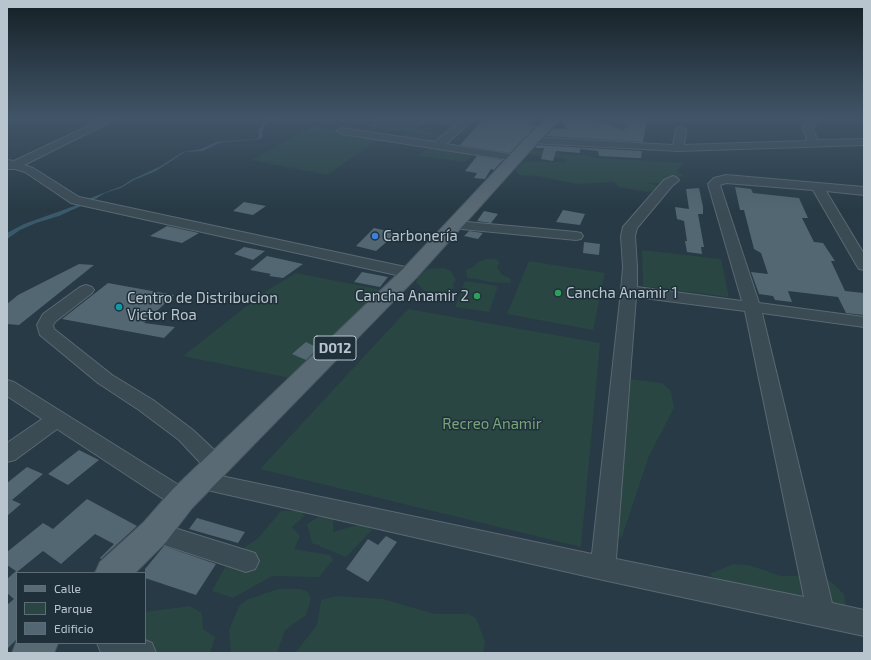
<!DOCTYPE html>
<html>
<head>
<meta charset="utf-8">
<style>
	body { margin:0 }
	#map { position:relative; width:871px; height:660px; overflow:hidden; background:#273a45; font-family:"Exo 2",sans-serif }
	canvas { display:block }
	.frame { position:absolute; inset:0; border:8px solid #b9c5ce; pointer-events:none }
	.legend { position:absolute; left:16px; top:572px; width:130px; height:72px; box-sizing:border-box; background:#20303a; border:1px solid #5d6c75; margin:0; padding:5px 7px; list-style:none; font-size:12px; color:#b9c5ce }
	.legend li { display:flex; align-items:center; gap:8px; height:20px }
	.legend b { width:20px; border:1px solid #5d6c75 }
</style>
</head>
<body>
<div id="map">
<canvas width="871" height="660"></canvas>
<div class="frame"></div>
<ul class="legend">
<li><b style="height:5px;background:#5a6a74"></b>Calle</li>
<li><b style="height:11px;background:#294643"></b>Parque</li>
<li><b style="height:11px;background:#536772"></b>Edificio</li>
</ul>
</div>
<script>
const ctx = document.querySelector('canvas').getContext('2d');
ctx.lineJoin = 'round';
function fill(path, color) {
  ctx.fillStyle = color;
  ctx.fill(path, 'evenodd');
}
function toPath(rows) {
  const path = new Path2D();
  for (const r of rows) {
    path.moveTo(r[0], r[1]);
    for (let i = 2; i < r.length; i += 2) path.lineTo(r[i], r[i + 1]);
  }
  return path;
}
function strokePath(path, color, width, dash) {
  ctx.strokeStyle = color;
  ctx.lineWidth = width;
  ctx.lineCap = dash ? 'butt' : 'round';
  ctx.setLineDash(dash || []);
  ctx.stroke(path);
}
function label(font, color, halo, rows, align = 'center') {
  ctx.font = font + ' "Exo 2",sans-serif';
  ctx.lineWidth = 3;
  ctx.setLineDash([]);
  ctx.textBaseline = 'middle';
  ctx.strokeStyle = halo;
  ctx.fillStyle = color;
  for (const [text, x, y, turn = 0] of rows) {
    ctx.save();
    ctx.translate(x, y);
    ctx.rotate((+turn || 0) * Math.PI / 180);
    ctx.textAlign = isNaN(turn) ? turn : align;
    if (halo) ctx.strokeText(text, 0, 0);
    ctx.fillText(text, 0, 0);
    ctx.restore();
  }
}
fill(toPath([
	[376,119,466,119,455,127,426,123,416,129,447,135,435,145,399,138,407,132,367,126],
	[312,126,382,137,327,175,252,160],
	[430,146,475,153,465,162,418,156],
	[533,150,561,154,585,155,599,158,685,163,677,170,679,173,683,174,681,177,664,180,663,183,648,183,658,186,656,190,647,192,619,187,614,182,576,184,538,176,519,175,515,171,522,162,567,162,566,159,526,154],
	[642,250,721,259,729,297,643,286],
	[487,259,496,259,500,263,497,267,502,275,510,278,511,283,489,282,478,279,467,278,466,270,473,267,478,262],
	[529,261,605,273,593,330,507,314],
	[444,268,451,271,456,280,453,283,454,288,448,291,441,293,424,291,416,282,418,277,427,269],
	[296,273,387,291,295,379,183,356,266,291],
	[465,281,498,286,489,312,455,307],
	[408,309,600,343,581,547,260,469],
	[627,379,662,383,671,391,674,408,649,456,621,540,615,523,616,427,629,404],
	[281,511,302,511,304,516,292,527,300,536,294,549,330,555,333,560,319,577,272,576,233,598,212,591,231,556,257,539],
	[333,516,333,532,361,524,372,530,346,557,312,543,307,524,318,517],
	[733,564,749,565,781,576,812,576,830,581,844,594,846,609,741,593,709,574],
	[278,589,301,589,308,592,311,598,306,615,285,630,277,653,231,653,229,630,239,606,246,600],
	[337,596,383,599,435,614,468,614,476,618,485,642,483,653,295,653,317,625,321,600],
	[190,606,202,613,203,629,215,637,210,653,124,653,145,643,145,612]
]), '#294643');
fill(toPath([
	[271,119,277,119,267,123,262,131,263,136,260,139,220,143,203,151,185,152,156,171,134,180,121,188,105,193,94,200,88,199,122,186,131,180,159,167,183,152,201,149,216,142,256,139,259,137,258,131,263,124],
	[80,204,83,205,59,216,36,223,20,230,7,239,7,233,24,224]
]), '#3a5a6c');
fill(toPath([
	[483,119,534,119,530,124,537,125,510,153,460,145],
	[561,119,591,119,603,122,622,131,628,128,623,123,623,119,647,119,643,142,546,136,554,128,566,129],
	[537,145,642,151,641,158,637,158,599,156,598,151,580,149,580,153,556,151,553,161,541,159,544,148,535,148],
	[477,156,503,160,494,170,491,169,485,179,474,178,477,173,465,171],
	[735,187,751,189,753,193,799,198,808,218,802,218,814,242,823,243,835,261,831,261,845,291,864,293,864,315,846,313,838,297,788,291,792,302,775,300,773,296,759,294,751,272,768,274,761,253,754,249,744,210,740,210],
	[699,188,703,207,703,214,698,214,704,247,701,247,702,254,687,252,685,241,687,241,684,221,677,219,675,207,689,209,686,189],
	[244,202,266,206,253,215,233,211],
	[563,210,585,214,580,225,556,222],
	[484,211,498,214,491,223,477,221],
	[167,226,199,233,182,243,150,236],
	[374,228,397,233,376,251,356,246],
	[469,231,483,233,478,239,464,236],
	[584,242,600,244,599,255,583,253],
	[244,247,265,251,253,260,234,254],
	[267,256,303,264,283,278,269,276,271,274,250,270],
	[79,264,94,265,19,325,7,324,7,304,18,295],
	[362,272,388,277,380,287,354,282],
	[108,283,174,295,144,323,175,327,164,338,62,319],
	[306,342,318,348,306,360,292,354],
	[79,450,99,460,68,485,48,474],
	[27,467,43,474,12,500,21,504,7,516,7,483],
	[87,499,137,526,101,559,100,558,114,544,95,534,61,564,43,551,17,572,17,639,7,649,7,605,14,599,7,593,7,579,16,571,7,565,7,552,43,523,53,529],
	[197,518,245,532,238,543,189,529],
	[386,536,397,542,368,582,346,569,368,539,378,545],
	[164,546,216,564,196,595,145,578,145,569]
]), '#536772');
const minor = toPath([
	[103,119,116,119,24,165,33,168,79,197,410,268,415,270,418,273,415,276,410,278,71,203,25,172,15,169,7,169,7,160,14,161,103,119],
	[463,119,474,119,446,144,516,155,520,156,521,158,520,160,516,161,342,134,337,131,342,128,435,142,463,119],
	[602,119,614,119,627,127,622,130,619,129,602,119],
	[809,119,819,120,812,128,817,138,816,140,864,139,864,145,678,151,532,143,527,140,532,137,673,145,676,129,681,126,686,129,684,145,805,141,807,138,802,128,809,119],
	[726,175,864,187,864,195,826,191,864,254,864,270,859,269,857,266,813,190,726,183,720,185,759,303,864,317,864,327,762,313,832,603,864,610,864,636,603,580,194,487,191,481,194,475,202,472,592,554,621,291,623,267,621,236,623,227,664,180,673,176,677,178,679,180,677,182,672,186,637,228,635,236,637,267,637,287,742,301,708,184,714,178,726,175],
	[636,297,745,311,804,597,616,559,636,297],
	[456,221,576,232,581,233,583,236,581,239,576,240,451,228,449,225,451,222,456,221],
	[86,285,92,287,94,290,92,293,56,321,53,325,54,329,112,375,153,400,193,430,225,460,228,466,225,472,217,475,209,472,179,440,139,410,98,383,40,335,37,325,43,314,80,287,86,285],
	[7,380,14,382,190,492,193,499,190,506,182,509,174,506,57,429,15,460,7,462,7,443,42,419,7,396,7,380],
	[155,522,255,553,259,561,255,569,246,572,146,539,143,532,146,525,155,522],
	[145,640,152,643,156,653,101,653,97,643,145,643,145,640]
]);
const major = toPath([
	[546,119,560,119,537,143,417,277,192,508,166,542,135,573,95,573,100,562,144,522,172,490,403,269,527,137,546,119],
	[17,640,17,643,58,643,54,653,12,653,17,640]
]);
strokePath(minor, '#5a6872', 2);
strokePath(major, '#485761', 2);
fill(minor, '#3b4b54');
fill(major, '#5a6a74');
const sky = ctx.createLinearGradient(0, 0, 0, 212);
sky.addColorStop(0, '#152026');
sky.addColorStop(0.56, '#415568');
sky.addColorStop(1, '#41556800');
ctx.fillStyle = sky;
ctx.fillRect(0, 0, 871, 212);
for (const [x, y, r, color] of [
	[375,236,4,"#3f7fe0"],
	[558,293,4,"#2e9e5b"],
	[477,296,4,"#2e9e5b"],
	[119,307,4,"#0f9aa8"]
]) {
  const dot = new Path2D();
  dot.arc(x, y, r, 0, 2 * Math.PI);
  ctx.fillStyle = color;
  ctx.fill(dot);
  strokePath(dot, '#20303a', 1.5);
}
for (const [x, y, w] of [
	[335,348,42]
]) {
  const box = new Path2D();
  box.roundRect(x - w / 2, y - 12, w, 24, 3);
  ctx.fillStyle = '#20303a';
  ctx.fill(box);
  strokePath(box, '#b9c5ce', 1);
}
label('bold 14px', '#b9c5ce', null, [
	["D012",335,348]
]);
label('15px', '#b9c5ce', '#20303a', [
	["Carbonería",383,236],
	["Cancha Anamir 1",566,293],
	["Cancha Anamir 2",469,296,"right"],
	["Centro de Distribucion",127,298],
	["Victor Roa",127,315]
], 'left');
label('15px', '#77a478', '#20303a', [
	["Recreo Anamir",492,424]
]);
</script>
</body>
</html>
